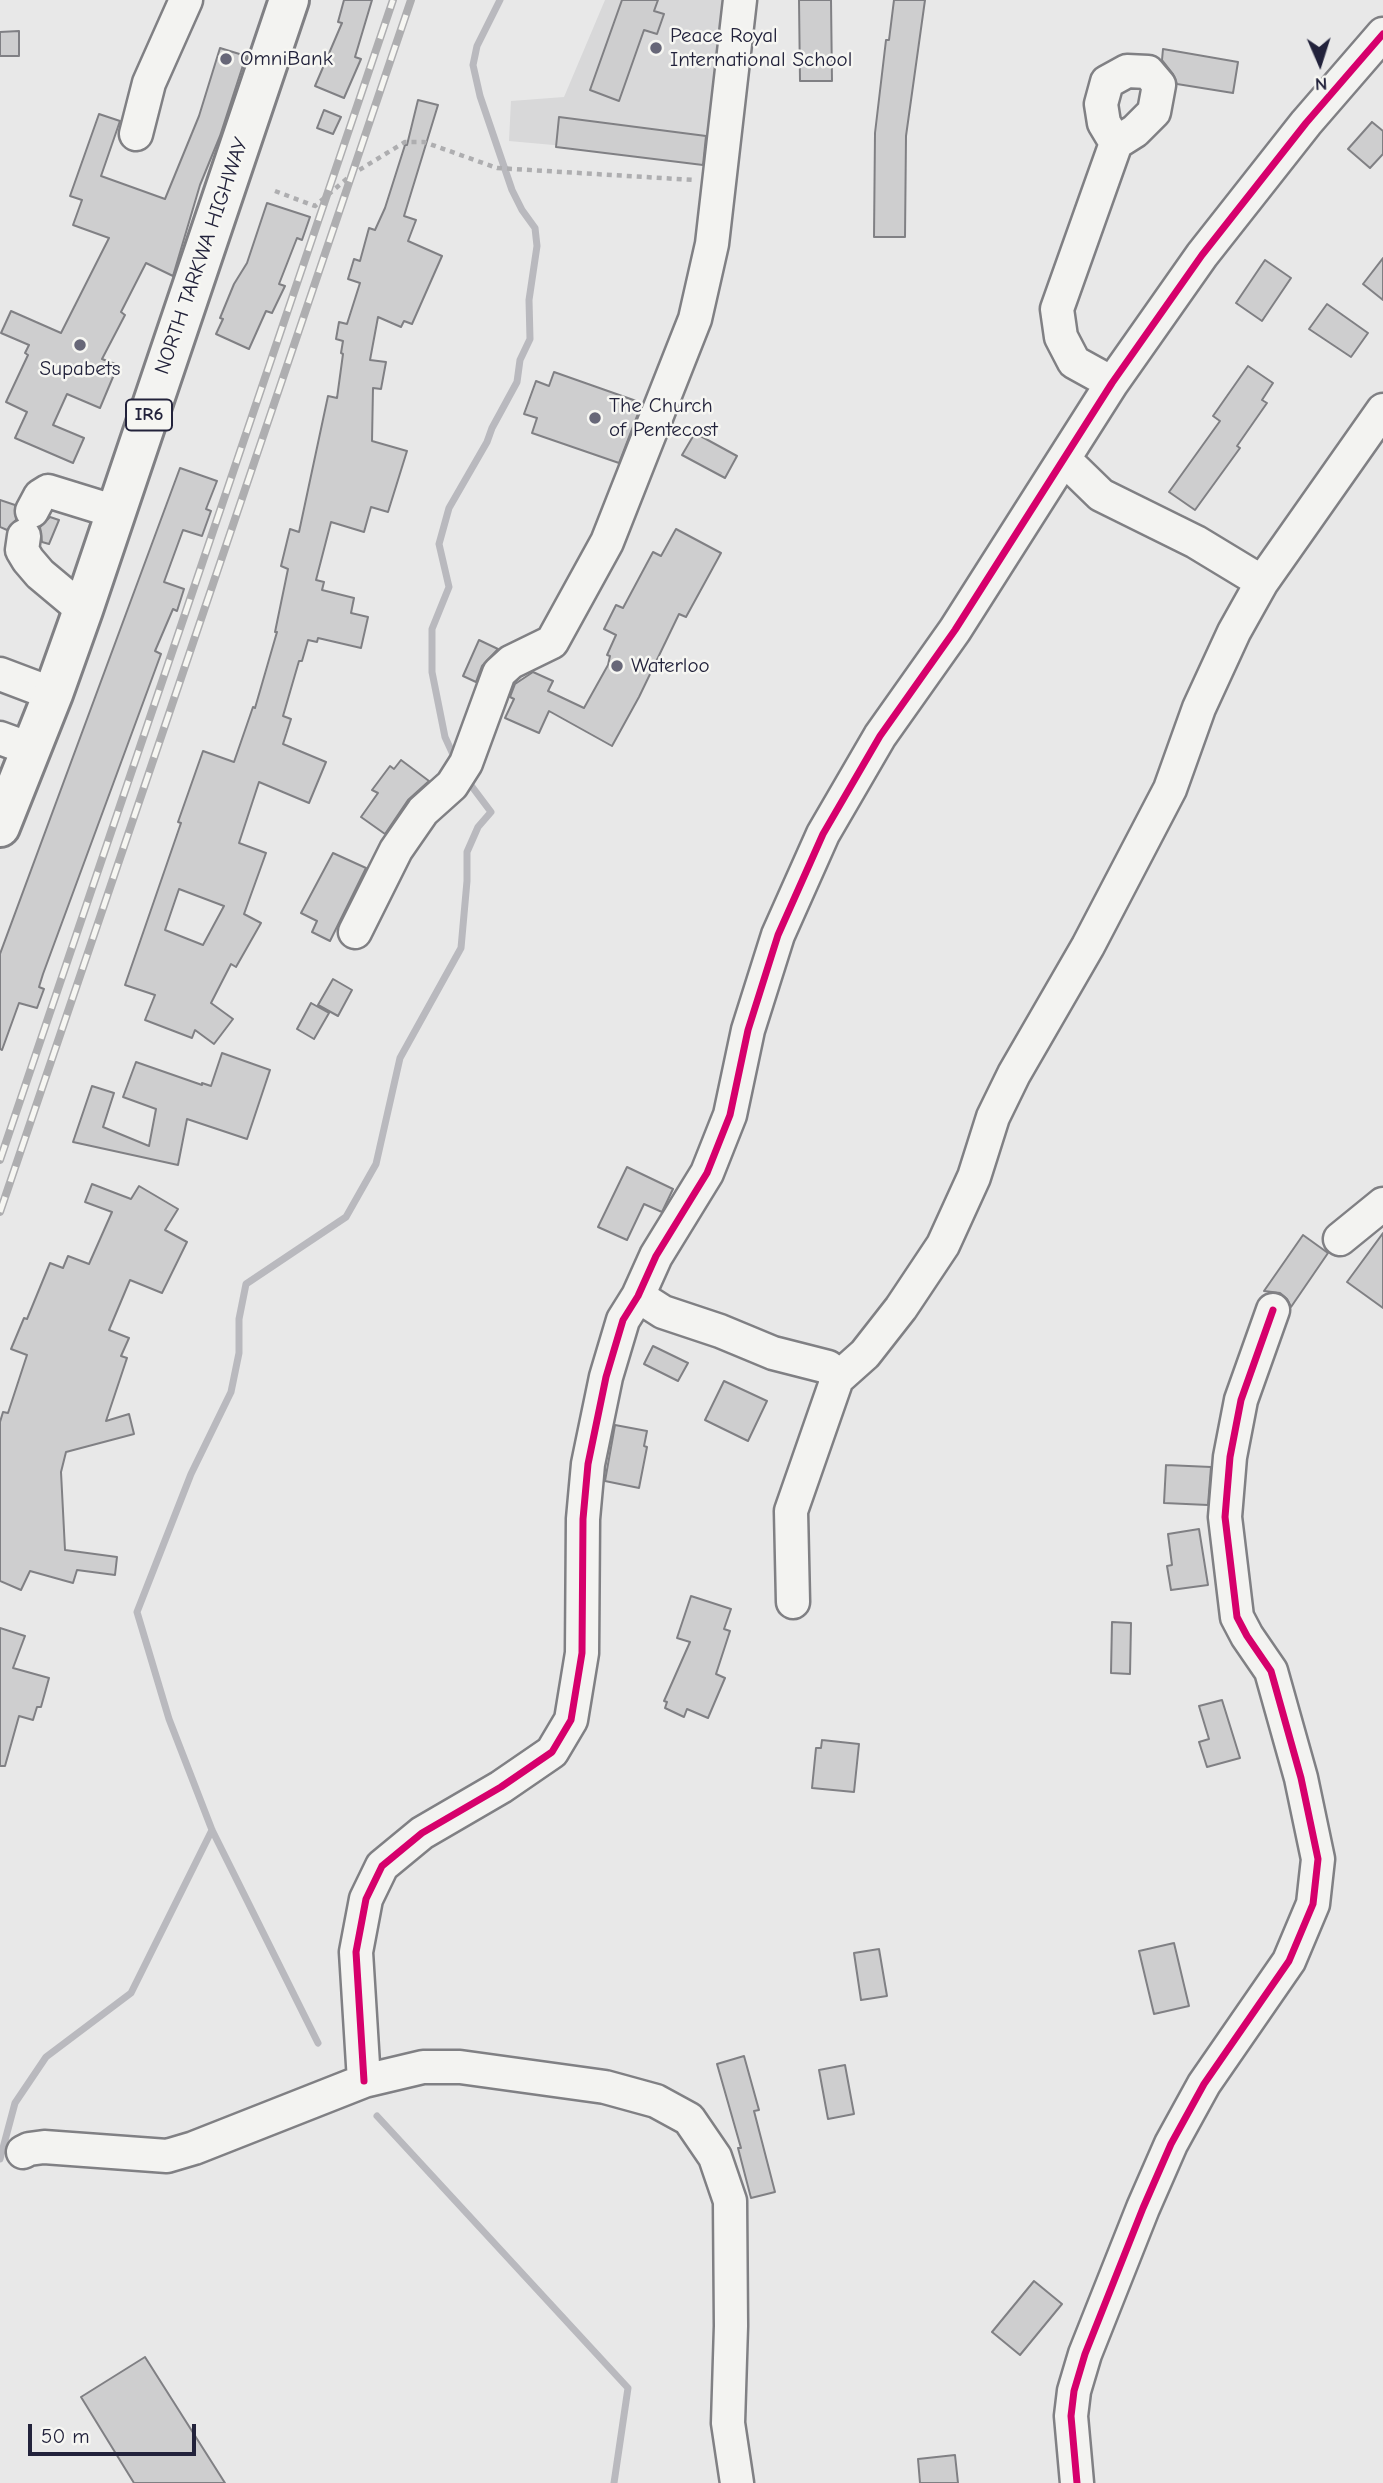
<!DOCTYPE html>
<html>
<head>
<meta charset="utf-8">
<style>
	body { margin:0 }
	#map { position:relative; width:1383px; height:2483px; overflow:hidden; background:#e8e8e8; font-family:"Comic Neue",sans-serif }
	canvas { display:block }
	.north { position:absolute; left:1285px; top:28px; width:70px; height:70px; -webkit-text-stroke:5px #f6f6f2; paint-order:stroke; rotate:177deg; font-size:19px; font-weight:700; line-height:28px; text-align:center; color:#22223b }
	.north::after { content:''; display:block; margin:auto; width:24px; height:32px; background:#22223b; clip-path:polygon(50% 0,100% 100%,50% 72%,0 100%) }
	.scale { position:absolute; left:28px; top:2424px; width:168px; height:32px; box-sizing:border-box; border:4px solid #22223b; border-top:0; padding-left:9px; font-size:21px; line-height:24px; white-space:nowrap; color:#22223b; -webkit-text-stroke:5px #f6f6f2; paint-order:stroke }
</style>
</head>
<body>
<div id="map">
<canvas width="1383" height="2483"></canvas>
<div class="north">N</div>
<div class="scale">50 m</div>
</div>
<script>
const ctx = document.querySelector('canvas').getContext('2d');
ctx.lineJoin = 'round';
function fill(path, color) {
  ctx.fillStyle = color;
  ctx.fill(path, 'evenodd');
}
function toPath(rows) {
  const path = new Path2D();
  for (const r of rows) {
    path.moveTo(r[0], r[1]);
    for (let i = 2; i < r.length; i += 2) path.lineTo(r[i], r[i + 1]);
  }
  return path;
}
function strokePath(path, color, width, dash) {
  ctx.strokeStyle = color;
  ctx.lineWidth = width;
  ctx.lineCap = dash ? 'butt' : 'round';
  ctx.setLineDash(dash || []);
  ctx.stroke(path);
}
function label(font, color, halo, rows, align = 'center') {
  ctx.font = font + ' "Comic Neue",sans-serif';
  ctx.lineWidth = 5;
  ctx.setLineDash([]);
  ctx.textBaseline = 'middle';
  ctx.strokeStyle = halo;
  ctx.fillStyle = color;
  for (const [text, x, y, turn = 0] of rows) {
    ctx.save();
    ctx.translate(x, y);
    ctx.rotate((+turn || 0) * Math.PI / 180);
    ctx.textAlign = isNaN(turn) ? turn : align;
    if (halo) ctx.strokeText(text, 0, 0);
    ctx.fillText(text, 0, 0);
    ctx.restore();
  }
}
fill(toPath([
	[605,0,731,0,719,160,509,141,511,101,564,97]
]), '#d8d8d9');
strokePath(toPath([
	[456,761,445,737,432,672,432,629,449,587,439,544,449,508,487,442,492,428,517,382,520,360,530,339,529,300,537,246,535,228,522,210,512,190,480,96,473,65,477,46,500,0],
	[318,2043,212,1830,169,1719,137,1612,191,1474,231,1392,239,1353,239,1319,246,1284,346,1217,376,1164,400,1058,461,948,467,881,467,852,478,827,491,812,467,780],
	[377,2116,628,2388,614,2483],
	[0,2159,15,2103,46,2057,131,1993,212,1830]
]), '#b9b9be', 7);
const building = toPath([
	[344,0,372,0,355,57,361,59,344,98,315,86,342,23,338,22,344,0],
	[622,0,658,0,654,11,664,14,657,34,644,30,619,101,590,90,622,0],
	[799,0,831,0,832,81,800,81,799,0],
	[894,0,925,0,906,136,905,237,874,237,875,133,886,40,889,40,894,0],
	[19,31,19,56,0,56,0,32,19,31],
	[220,48,246,56,220,136,200,185,173,276,146,263,121,312,125,315,102,359,118,365,100,408,67,394,53,425,84,438,73,463,15,438,27,412,6,402,28,355,25,353,29,345,1,333,11,311,61,333,109,238,73,225,82,200,70,196,99,114,120,121,101,176,165,199,199,116,220,48],
	[1163,49,1238,62,1233,93,1177,84,1173,74,1162,60,1163,49],
	[418,100,438,105,404,216,416,220,408,241,442,256,412,324,404,321,401,327,378,317,370,360,386,362,381,389,373,388,372,441,407,451,388,512,371,507,364,532,331,522,316,580,324,582,322,590,354,598,351,613,368,617,361,648,318,638,317,642,308,640,302,661,299,661,283,716,291,719,283,744,326,762,309,803,259,782,239,843,266,853,244,914,261,923,236,967,231,964,211,1003,233,1019,214,1044,195,1030,192,1038,145,1020,155,995,125,985,181,823,178,822,203,751,234,762,253,707,255,708,277,632,275,632,288,569,281,566,290,529,299,532,328,396,337,398,343,354,341,353,343,341,336,339,339,322,347,324,360,283,348,279,354,259,360,261,369,228,375,230,385,208,405,145,407,145,418,100],
	[179,889,224,906,203,945,165,930,179,889],
	[324,110,341,117,333,134,317,128,324,110],
	[559,117,706,136,703,165,556,147,559,117],
	[1372,122,1383,131,1383,154,1370,168,1348,149,1372,122],
	[267,203,310,217,302,240,297,238,279,284,285,286,272,313,266,311,249,349,216,334,223,319,220,318,234,284,247,263,267,203],
	[1383,258,1383,300,1363,284,1383,258],
	[1265,260,1291,278,1262,321,1236,303,1265,260],
	[1327,304,1368,333,1351,357,1309,329,1327,304],
	[1248,366,1273,383,1262,400,1267,403,1237,446,1240,448,1195,510,1169,492,1220,421,1213,416,1248,366],
	[554,372,642,403,619,463,532,433,537,418,524,414,536,381,549,386,554,372],
	[695,433,737,456,725,478,682,455,695,433],
	[180,468,217,481,206,509,211,511,202,536,183,530,164,582,184,589,177,611,173,609,155,651,161,654,43,974,39,987,44,989,37,1008,19,1003,2,1050,0,1049,0,954,180,468],
	[0,500,15,505,16,520,7,530,0,527,0,500],
	[50,517,59,520,49,544,42,542,40,527,50,517],
	[676,529,721,553,686,617,679,614,639,697,612,746,549,711,539,733,505,718,514,699,510,697,515,684,533,672,553,681,548,691,584,708,608,665,610,656,607,655,616,635,604,629,616,605,623,608,653,552,661,556,676,529],
	[479,640,498,649,482,666,476,682,463,676,479,640],
	[401,760,429,781,408,800,385,834,361,817,378,793,372,790,390,766,394,769,401,760],
	[333,853,366,868,330,941,312,932,317,921,301,913,333,853],
	[333,979,352,990,338,1016,318,1005,333,979],
	[311,1003,329,1013,314,1039,297,1029,311,1003],
	[222,1053,270,1070,247,1139,187,1119,178,1165,73,1142,92,1086,114,1093,103,1127,149,1146,156,1109,123,1097,136,1062,202,1085,202,1083,211,1086,222,1053],
	[627,1167,673,1189,662,1212,644,1204,627,1240,598,1227,627,1167],
	[92,1184,131,1199,139,1186,178,1209,165,1230,187,1242,162,1293,130,1280,109,1330,129,1338,121,1356,127,1358,106,1421,129,1414,134,1434,66,1452,61,1472,65,1550,117,1557,115,1575,77,1570,73,1583,30,1571,21,1590,0,1581,0,1422,3,1412,8,1413,27,1355,11,1349,24,1318,27,1319,50,1263,63,1268,68,1256,89,1264,112,1212,85,1202,92,1184],
	[1383,1233,1383,1308,1347,1282,1383,1233],
	[1303,1235,1328,1253,1291,1307,1287,1299,1280,1293,1264,1291,1303,1235],
	[653,1346,688,1363,678,1381,644,1364,653,1346],
	[724,1381,767,1401,748,1441,705,1420,724,1381],
	[615,1425,647,1431,644,1446,647,1447,639,1488,605,1481,615,1425],
	[1166,1465,1211,1467,1208,1505,1164,1503,1166,1465],
	[1199,1529,1208,1585,1171,1590,1167,1566,1172,1565,1168,1534,1199,1529],
	[691,1596,731,1609,724,1629,730,1631,716,1674,725,1678,708,1718,687,1709,684,1717,665,1708,667,1702,664,1701,690,1642,677,1638,691,1596],
	[1112,1622,1131,1623,1130,1674,1111,1673,1112,1622],
	[0,1628,25,1636,13,1668,49,1678,41,1707,37,1707,33,1720,19,1716,5,1766,0,1766,0,1628],
	[1222,1700,1240,1758,1207,1767,1199,1742,1209,1739,1199,1706,1222,1700],
	[822,1740,859,1744,854,1792,812,1788,816,1748,821,1748,822,1740],
	[1174,1943,1189,2006,1154,2014,1139,1951,1174,1943],
	[879,1949,887,1996,861,2000,854,1953,879,1949],
	[744,2056,759,2110,754,2111,775,2192,751,2198,738,2148,741,2148,717,2064,744,2056],
	[845,2065,854,2114,828,2119,819,2070,845,2065],
	[1034,2281,1062,2304,1020,2355,992,2332,1034,2281],
	[145,2357,225,2483,134,2483,81,2397,145,2357],
	[955,2455,958,2483,920,2483,918,2459,955,2455]
]);
fill(building, '#cececf');
strokePath(building, '#808084', 2);
const minor = toPath([
	[136,134,149,83,186,0],
	[1112,383,1074,362,1061,337,1057,309,1116,143,1135,131,1154,112,1159,85,1148,72,1127,71,1107,82,1101,104,1104,123,1116,143],
	[1064,459,1101,495,1196,542,1262,582],
	[32,511,40,496,48,491,116,512],
	[24,536,22,550,28,560,40,574,83,610],
	[0,674,53,694],
	[0,738,30,749],
	[355,932,396,850,423,811,452,785,466,763,499,673,511,662,552,642,607,542,695,319,712,244,740,0],
	[1340,1239,1383,1204],
	[638,1296,663,1312,720,1331,773,1353,828,1367,837,1379,791,1511,793,1602],
	[837,1379,865,1354,901,1308,943,1245,974,1177,993,1117,1014,1074,1088,946,1170,789,1199,708,1234,632,1262,582,1383,410],
	[364,2081,356,1952,366,1899,382,1866,422,1833,501,1787,552,1752,571,1720,582,1653,583,1519,588,1464,606,1377,623,1320,638,1296,656,1256,707,1173,730,1115,748,1030,778,935,823,834,880,736,955,630,1112,383,1202,255,1306,123,1383,34],
	[23,2152,29,2149,44,2147,167,2156,194,2148,364,2081,423,2067,460,2067,605,2087,656,2101,689,2119,715,2157,730,2201,731,2326,728,2423,737,2483],
	[1077,2483,1071,2416,1074,2391,1085,2354,1143,2208,1171,2144,1204,2084,1289,1961,1313,1904,1318,1859,1301,1778,1271,1671,1247,1636,1237,1617,1225,1517,1230,1457,1241,1400,1273,1310]
]);
const major = toPath([
	[0,827,53,694,83,610,289,0]
]);
strokePath(minor, '#808084', 37);
strokePath(major, '#808084', 44);
strokePath(toPath([
	[275,191,315,206,351,175,405,142,424,142,497,168,694,180]
]), '#aeaeb0', 4.5, [5, 5]);
strokePath(minor, '#f3f3f1', 32);
strokePath(major, '#f3f3f1', 38);
const rail = toPath([
	[0,1160,393,0],
	[0,1212,411,0]
]);
strokePath(rail, '#aeaeb0', 8);
strokePath(rail, '#f6f6f2', 5, [16]);
strokePath(toPath([
	[364,2081,356,1952,366,1899,382,1866,422,1833,501,1787,552,1752,571,1720,582,1653,583,1519,588,1464,606,1377,623,1320,638,1296,656,1256,707,1173,730,1115,748,1030,778,935,823,834,880,736,955,630,1112,383,1202,255,1306,123,1383,34],
	[1077,2483,1071,2416,1074,2391,1085,2354,1143,2208,1171,2144,1204,2084,1289,1961,1313,1904,1318,1859,1301,1778,1271,1671,1247,1636,1237,1617,1225,1517,1230,1457,1241,1400,1273,1310]
]), '#d6006c', 7);
for (const [x, y, r, color] of [
	[656,48,7,"#676778"],
	[226,59,7,"#676778"],
	[80,345,7,"#676778"],
	[595,418,7,"#676778"],
	[617,666,7,"#676778"]
]) {
  const dot = new Path2D();
  dot.arc(x, y, r, 0, 2 * Math.PI);
  ctx.fillStyle = color;
  ctx.fill(dot);
  strokePath(dot, '#f6f6f2', 2.5);
}
for (const [x, y, w] of [
	[149,415,46]
]) {
  const box = new Path2D();
  box.roundRect(x - w / 2, y - 15.5, w, 31, 5);
  ctx.fillStyle = '#f6f6f2';
  ctx.fill(box);
  strokePath(box, '#22223b', 2);
}
label('bold 19px', '#22223b', null, [
	["IR6",149,415]
]);
label('21px', '#22223b', '#f6f6f2', [
	["Peace Royal",670,36],
	["International School",670,60],
	["OmniBank",240,59],
	["Supabets",80,369,"center"],
	["The Church",609,406],
	["of Pentecost",609,430],
	["Waterloo",631,666]
], 'left');
label('21px', '#22223b', '#f6f6f2', [
	["NORTH TARKWA HIGHWAY",202,256,-71]
]);
</script>
</body>
</html>
